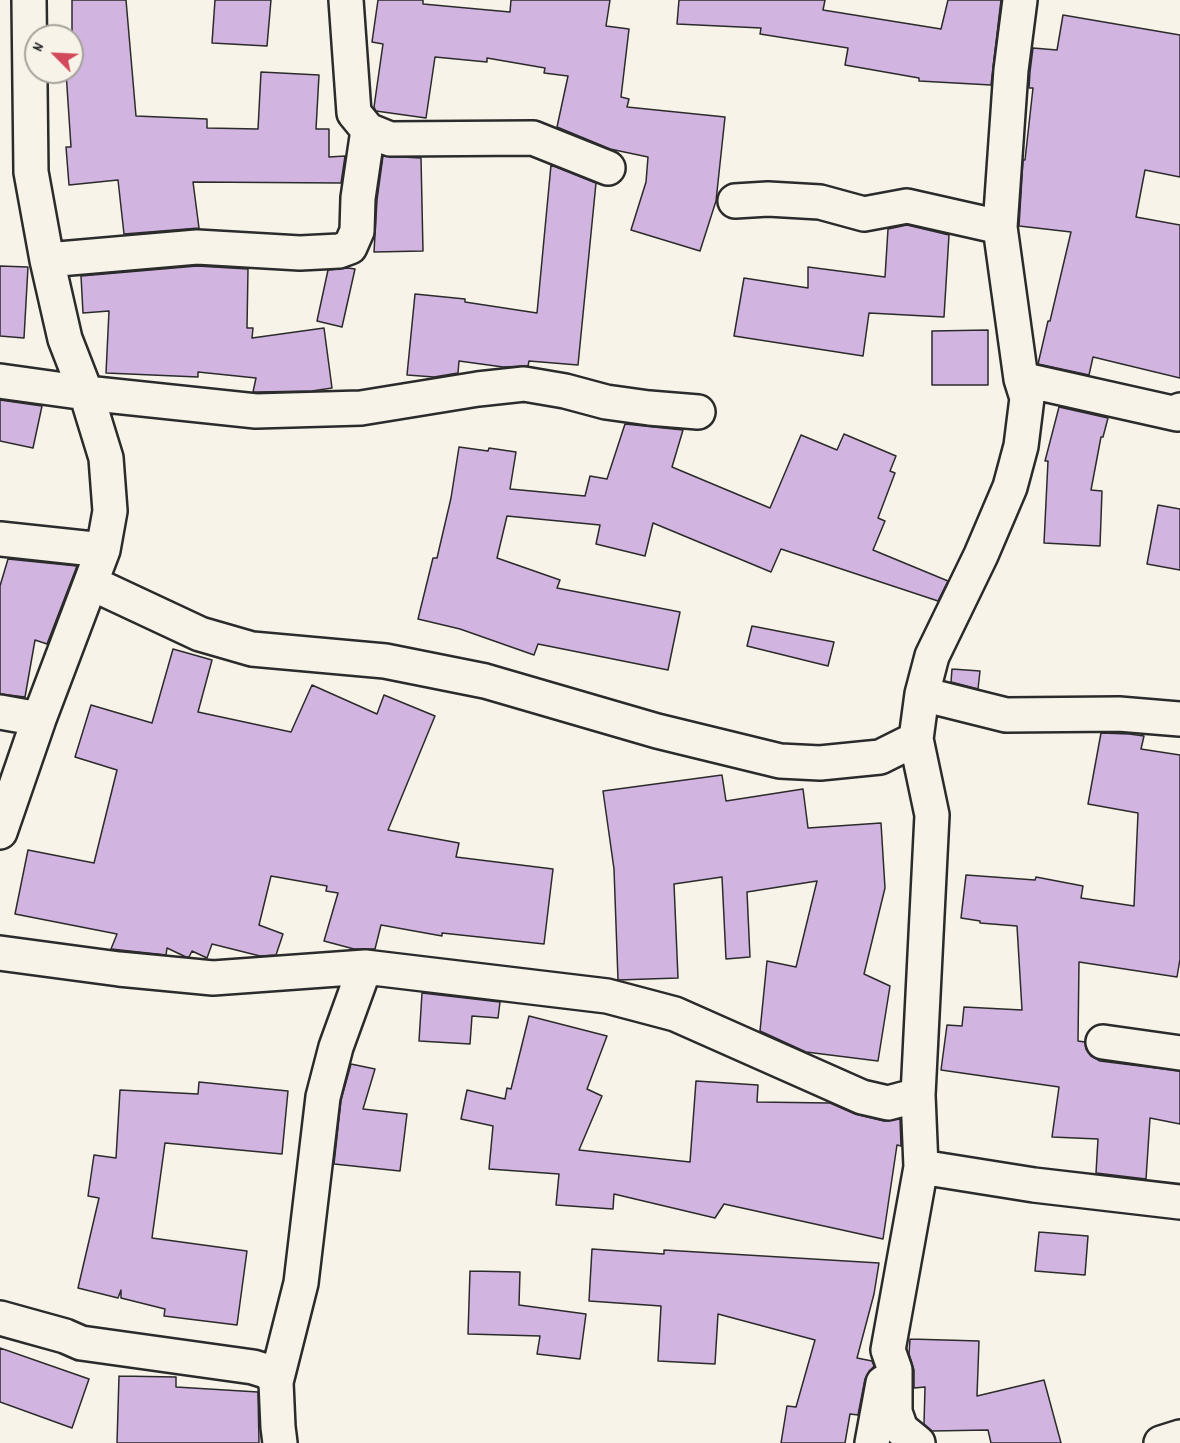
<!DOCTYPE html>
<html>
<head>
<meta charset="utf-8">
<style>
	body { margin:0 }
	#map { position:relative; width:1180px; height:1443px; overflow:hidden; background:#f7f3e8; font-family:Dekko,sans-serif }
	canvas { display:block }
	.north { position:absolute; left:24px; top:24px; width:60px; height:60px; box-sizing:border-box; background:#f7f3e8; border:2px solid #a5a39c; border-radius:50%; rotate:294deg; font-size:16px; font-weight:700; line-height:24px; text-align:center; color:#2b2b2b }
	.north::after { content:''; display:block; margin:auto; width:21px; height:27px; background:#d1495b; clip-path:polygon(50% 0,100% 100%,50% 72%,0 100%) }
</style>
</head>
<body>
<div id="map">
<canvas width="1180" height="1443"></canvas>
<div class="north">N</div>
</div>
<script>
const ctx = document.querySelector('canvas').getContext('2d');
ctx.lineJoin = 'round';
function fill(path, color) {
  ctx.fillStyle = color;
  ctx.fill(path, 'evenodd');
}
function toPath(rows) {
  const path = new Path2D();
  for (const r of rows) {
    path.moveTo(r[0], r[1]);
    for (let i = 2; i < r.length; i += 2) path.lineTo(r[i], r[i + 1]);
  }
  return path;
}
function strokePath(path, color, width, dash) {
  ctx.strokeStyle = color;
  ctx.lineWidth = width;
  ctx.lineCap = dash ? 'butt' : 'round';
  ctx.setLineDash(dash || []);
  ctx.stroke(path);
}
const building = toPath([
	[72,0,126,0,136,116,207,119,207,128,258,129,261,72,319,75,316,129,329,129,329,157,345,156,341,183,193,182,199,228,124,234,118,180,69,185,66,147,71,147,66,72,72,72,72,0],
	[215,0,271,0,267,46,212,43,215,0],
	[378,0,423,0,423,4,510,12,511,0,610,0,606,26,629,29,621,97,629,99,627,107,725,117,716,201,700,251,631,230,646,182,648,157,610,149,557,127,568,76,544,73,545,68,487,58,487,62,435,57,426,118,376,111,374,107,383,44,372,42,378,0],
	[679,0,825,0,823,10,941,29,948,0,1001,0,991,85,919,81,919,78,845,65,848,48,760,34,761,28,677,24,679,0],
	[1063,15,1180,35,1180,177,1145,170,1136,217,1180,225,1180,378,1093,357,1089,375,1038,364,1048,321,1050,321,1071,232,1019,226,1023,160,1025,160,1033,88,1029,88,1030,72,1033,48,1057,50,1063,15],
	[383,156,421,158,423,251,374,252,377,200,383,156],
	[551,165,596,183,578,365,529,361,528,366,503,367,459,361,458,373,434,377,407,375,415,294,465,299,465,302,537,313,551,165],
	[907,225,949,235,944,317,869,313,863,356,734,336,744,278,808,288,808,267,885,277,888,229,907,225],
	[0,266,28,267,24,338,0,336,0,266],
	[197,266,248,269,247,328,253,328,252,338,324,328,332,388,312,391,257,392,253,392,256,378,198,372,198,377,106,373,109,311,83,313,81,276,197,266],
	[348,268,355,269,342,327,317,321,328,270,348,268],
	[988,330,988,385,932,385,932,331,988,330],
	[0,400,42,406,33,448,0,441,0,400],
	[1059,407,1108,418,1103,437,1101,437,1091,490,1102,491,1100,546,1044,543,1048,461,1045,461,1059,407],
	[625,424,683,430,672,467,770,508,801,435,837,450,844,434,896,456,890,471,895,473,878,518,885,521,873,550,948,581,938,601,781,549,771,572,653,523,645,556,596,544,600,525,507,516,497,558,560,580,557,588,680,612,668,670,538,644,534,655,460,629,418,619,433,558,437,558,451,498,459,447,488,451,489,448,516,452,510,489,585,496,590,476,607,479,625,424],
	[1158,505,1180,509,1180,570,1147,564,1158,505],
	[8,559,77,566,47,644,35,640,25,697,0,694,0,586,8,559],
	[752,626,834,642,828,666,747,646,752,626],
	[173,649,212,660,198,712,291,732,312,685,377,714,384,695,435,716,388,830,459,843,456,857,553,869,544,944,442,933,442,936,381,925,375,949,354,949,324,941,338,893,326,891,327,886,271,876,259,925,283,934,276,955,260,956,212,944,207,958,192,951,189,957,186,957,167,948,166,955,111,949,117,934,15,914,28,850,94,863,117,770,75,757,91,705,152,723,173,649],
	[952,669,980,671,978,689,951,682,952,669],
	[1101,733,1129,734,1144,736,1141,749,1180,755,1180,959,1177,977,1079,962,1078,1041,1085,1042,1086,1049,1091,1056,1100,1061,1180,1071,1180,1124,1150,1118,1146,1179,1096,1173,1098,1139,1052,1137,1059,1087,941,1070,947,1025,962,1026,964,1007,1022,1010,1017,926,980,923,980,921,961,918,966,875,1035,880,1036,877,1083,886,1081,898,1134,906,1138,813,1088,804,1101,733],
	[722,775,726,801,803,789,808,828,881,823,885,888,864,974,890,986,878,1061,806,1052,760,1031,767,961,796,967,817,881,747,892,750,957,726,959,722,877,674,884,678,978,618,980,614,869,603,791,722,775],
	[422,993,500,1002,498,1018,472,1016,470,1044,419,1041,422,993],
	[529,1016,607,1036,587,1089,602,1096,579,1150,690,1162,696,1081,758,1085,757,1102,830,1103,855,1114,884,1121,900,1119,901,1146,897,1145,883,1239,724,1204,715,1218,614,1194,613,1209,556,1205,559,1174,489,1169,493,1126,461,1119,467,1090,505,1099,507,1088,511,1089,529,1016],
	[351,1064,375,1069,363,1109,407,1114,400,1171,334,1164,341,1100,351,1064],
	[199,1082,288,1091,282,1154,165,1143,152,1238,247,1251,237,1325,164,1316,165,1309,121,1298,121,1290,118,1298,78,1288,99,1198,88,1196,94,1155,116,1158,120,1090,198,1094,199,1082],
	[1039,1232,1088,1236,1085,1275,1035,1271,1039,1232],
	[592,1249,664,1254,664,1250,879,1263,874,1294,857,1358,872,1361,874,1366,865,1379,858,1415,850,1414,845,1443,781,1443,787,1406,796,1407,815,1340,718,1314,715,1364,658,1361,661,1306,589,1301,592,1249],
	[470,1271,520,1272,519,1305,586,1314,580,1359,537,1354,540,1336,468,1334,470,1271],
	[910,1339,979,1341,977,1396,1044,1380,1061,1443,991,1443,988,1430,932,1431,924,1424,925,1387,914,1388,914,1370,909,1354,910,1339],
	[0,1348,89,1379,72,1428,0,1402,0,1348],
	[119,1376,176,1377,176,1387,258,1392,259,1443,117,1443,119,1376]
]);
fill(building, '#d2b4e1');
strokePath(building, '#2b2b2b', 1.5);
const minor = toPath([
	[346,0,354,113,368,130,390,139,533,138,608,168],
	[735,201,768,199,820,202,864,214,907,206,1000,227],
	[47,260,197,247,300,253,339,251,350,247,357,231,358,198,368,130],
	[1021,379,1177,414,1180,410],
	[0,381,86,393,256,411,361,408,478,389,524,384,565,391,606,402,649,408,698,412],
	[0,539,103,550],
	[91,583,200,634,252,649,385,661,485,681,657,731,780,761,820,763,880,757,916,739],
	[922,694,1006,715,1119,714,1180,719],
	[0,712,39,719],
	[0,832,39,719,103,550,110,511,106,458,86,393,65,339,47,260,31,172,29,0],
	[0,953,119,969,213,978,365,967,607,996,675,1014,862,1097,888,1103,918,1095],
	[1103,1042,1180,1053],
	[921,1167,1034,1185,1180,1202],
	[0,1318,65,1336,81,1343,253,1367,269,1372,276,1382,278,1427,280,1443],
	[276,1382,301,1283,323,1097,336,1047,365,967],
	[872,1443,883,1383],
	[918,1443,901,1429,895,1412,895,1370,888,1350,921,1167,918,1095,932,815,916,739,922,694,932,656,981,555,1010,487,1021,446,1027,398,1021,379,1000,227,1011,70,1020,0],
	[1161,1443,1180,1437]
]);
strokePath(minor, '#2b2b2b', 38);
strokePath(minor, '#f7f3e8', 33);
</script>
</body>
</html>
